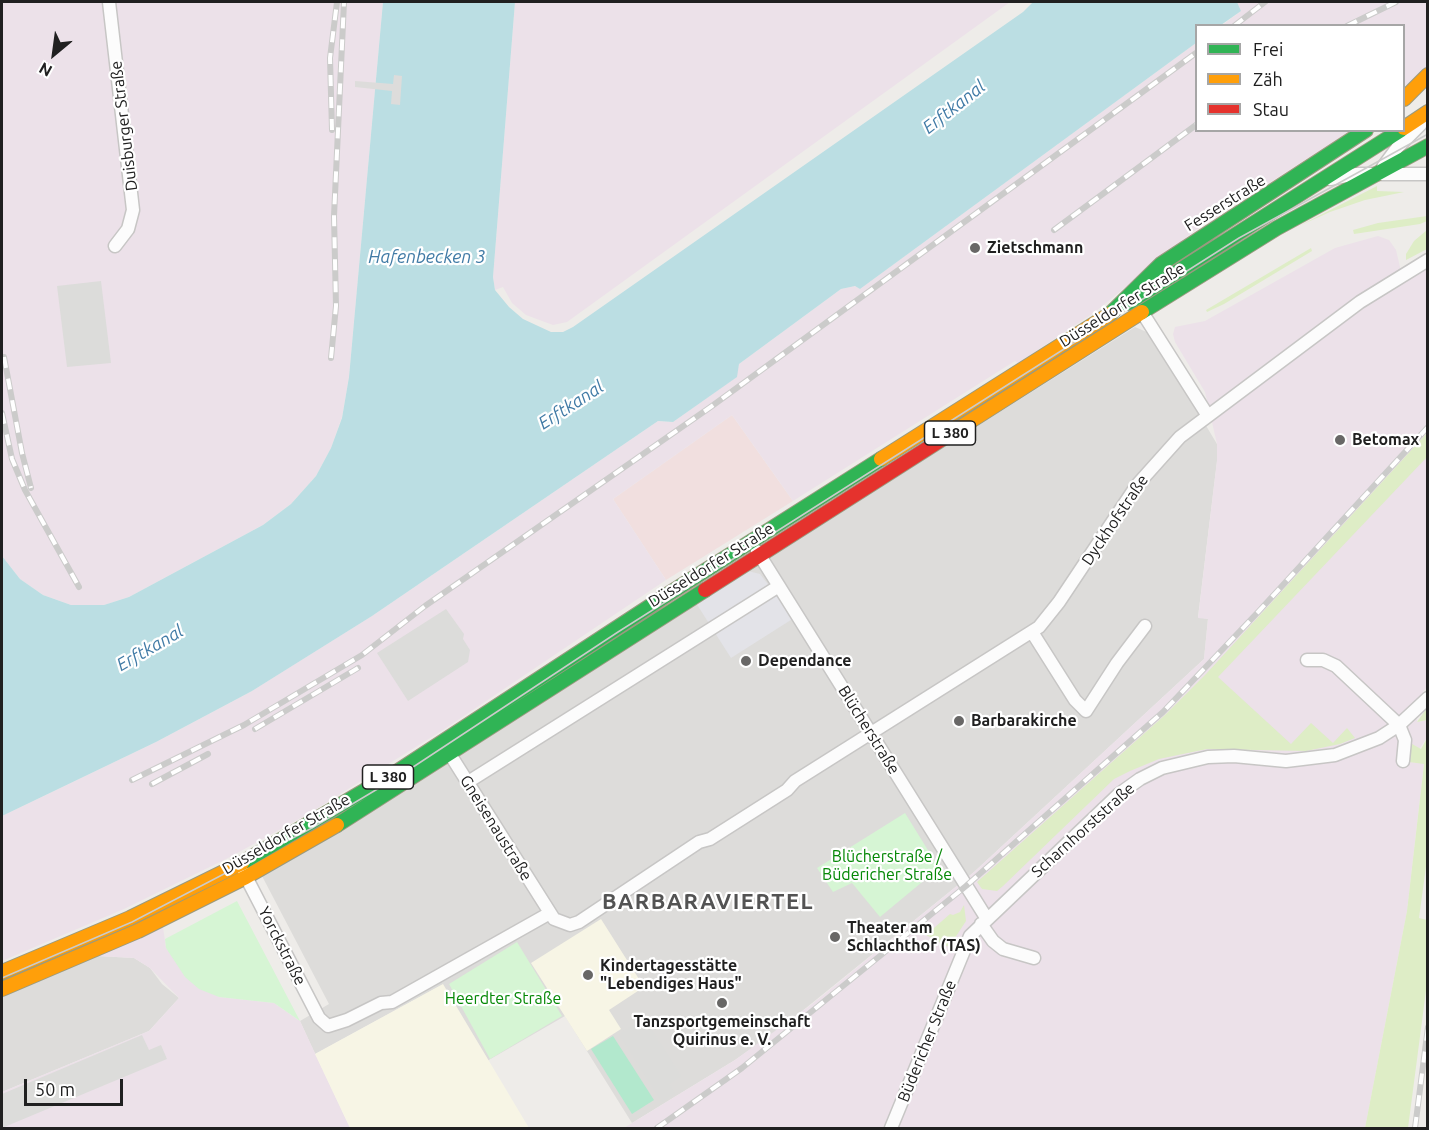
<!DOCTYPE html>
<html>
<head>
<meta charset="utf-8">
<style>
	body { margin:0 }
	#map { position:relative; width:1429px; height:1130px; overflow:hidden; background:#eeece9; font-family:Ubuntu,sans-serif }
	canvas { display:block }
	.frame { position:absolute; inset:0; border:3px solid #202020; pointer-events:none }
	.legend { position:absolute; left:1195px; top:24px; width:210px; height:108px; box-sizing:border-box; background:#fff; border:2px solid #a6a6a6; margin:0; padding:8px 10px; list-style:none; font-size:18px; color:#202020 }
	.legend li { display:flex; align-items:center; gap:12px; height:30px }
	.legend b { width:30px; border:2px solid #a6a6a6 }
	.north { position:absolute; left:24px; top:24px; width:60px; height:60px; -webkit-text-stroke:4px #fff; paint-order:stroke; rotate:209deg; font-size:16px; font-weight:700; line-height:24px; text-align:center; color:#202020 }
	.north::after { content:''; display:block; margin:auto; width:21px; height:27px; background:#202020; clip-path:polygon(50% 0,100% 100%,50% 72%,0 100%) }
	.scale { position:absolute; left:24px; top:1079px; width:99px; height:27px; box-sizing:border-box; border:3px solid #202020; border-top:0; padding-left:8px; font-size:18px; line-height:21px; white-space:nowrap; color:#202020; -webkit-text-stroke:4px #fff; paint-order:stroke }
</style>
</head>
<body>
<div id="map">
<canvas width="1429" height="1130"></canvas>
<div class="frame"></div>
<ul class="legend">
<li><b style="height:8px;background:#30b455"></b>Frei</li>
<li><b style="height:8px;background:#ff9f0a"></b>Zäh</li>
<li><b style="height:8px;background:#e5322d"></b>Stau</li>
</ul>
<div class="north">N</div>
<div class="scale">50 m</div>
</div>
<script>
const ctx = document.querySelector('canvas').getContext('2d');
ctx.lineJoin = 'round';
function fill(path, color) {
  ctx.fillStyle = color;
  ctx.fill(path, 'evenodd');
}
function toPath(rows) {
  const path = new Path2D();
  for (const r of rows) {
    path.moveTo(r[0], r[1]);
    for (let i = 2; i < r.length; i += 2) path.lineTo(r[i], r[i + 1]);
  }
  return path;
}
function strokePath(path, color, width, dash) {
  ctx.strokeStyle = color;
  ctx.lineWidth = width;
  ctx.lineCap = dash ? 'butt' : 'round';
  ctx.setLineDash(dash || []);
  ctx.stroke(path);
}
function label(font, color, halo, rows, align = 'center') {
  ctx.font = font + ' Ubuntu,sans-serif';
  ctx.lineWidth = 4.5;
  ctx.setLineDash([]);
  ctx.textBaseline = 'middle';
  ctx.strokeStyle = halo;
  ctx.fillStyle = color;
  for (const [text, x, y, turn = 0] of rows) {
    ctx.save();
    ctx.translate(x, y);
    ctx.rotate((+turn || 0) * Math.PI / 180);
    ctx.textAlign = isNaN(turn) ? turn : align;
    if (halo) ctx.strokeText(text, 0, 0);
    ctx.fillText(text, 0, 0);
    ctx.restore();
  }
}
fill(toPath([
	[1135,327,1149,333,1160,349,1217,444,1217,461,1198,617,1208,619,1204,659,974,872,780,1029,735,1060,632,1123,565,1016,487,1061,442,985,315,1054,300,1021,329,1004,262,876],
	[98,956,134,958,150,968,162,984,179,998,149,1031,2,1092,2,997]
]), '#dddcda');
fill(toPath([
	[732,415,793,501,666,580,613,499]
]), '#f1dfdf');
fill(toPath([
	[2,2,383,2,349,377,342,417,331,448,316,476,291,504,263,525,129,597,104,605,71,605,43,595,20,579,2,556],
	[515,2,1010,2,567,322,553,325,526,315,512,303,503,287,495,290,493,277],
	[1237,2,1427,2,1427,73,1404,86,1404,26,1221,26,1241,11],
	[1196,43,1196,130,1350,131,1194,231,1095,312,1018,363,1015,361,793,501,732,415,613,499,666,580,443,730,308,814,230,857,124,909,2,961,2,816,156,742,252,691,372,616,658,421,673,422,736,377,739,364,841,289,855,286,860,289],
	[1378,236,1389,240,1396,250,1403,280,1427,267,1428,685,1421,695,1428,708,1417,718,1417,722,1427,720,1426,739,1410,762,1424,763,1407,911,1365,1128,624,1128,735,1060,812,1004,974,872,1204,659,1208,619,1198,618,1217,461,1217,444,1205,392,1175,342,1173,334,1175,327,1205,321,1335,248],
	[163,927,166,948,219,997,274,1003,300,1021,350,1128,2,1128,2,1092,149,1031,179,998,150,968,134,958,98,956]
]), '#ece1e9');
fill(toPath([
	[601,919,644,987,609,1010,621,1029,587,1051,531,963],
	[443,984,529,1128,350,1128,315,1054]
]), '#f7f5e5');
fill(toPath([
	[101,281,111,363,67,367,57,286],
	[446,609,464,634,463,639,470,650,468,662,408,701,377,653],
	[514,939,516,942,404,1005,402,1002],
	[644,1018,681,1076,669,1084,675,1094,662,1102,619,1034],
	[142,1035,149,1050,161,1045,167,1059,2,1128,2,1094]
]), '#dcdcda');
fill(toPath([
	[1377,186,1377,191,1404,192,1365,200,1330,212,1299,226],
	[1427,216,1427,221,1420,224,1354,234,1353,230,1378,223],
	[1427,230,1427,249,1406,260,1406,254,1414,241],
	[1311,248,1312,251,1224,304,1207,312,1206,310],
	[1427,433,1427,457,1218,677,1291,744,1311,723,1333,743,1347,728,1355,738,1340,744,1306,751,1207,749,1159,759,1130,771,1114,779,1003,886,997,891,982,889,977,882,1165,715,1206,674],
	[1427,708,1428,852,1419,918,1427,920,1427,983,1408,1128,1365,1128,1407,911,1424,764,1409,762,1410,746,1412,744,1421,749,1426,740,1427,720,1417,722],
	[964,905,966,921,949,947,926,935,950,914,953,915,960,912]
]), '#deedc6');
fill(toPath([
	[905,813,939,868,880,917,852,883,833,892,817,868],
	[237,901,300,1021,274,1003,219,997,199,989,185,977,166,948,165,939],
	[517,942,562,1016,490,1059,449,984]
]), '#d6f5d4');
fill(toPath([
	[613,1036,654,1100,632,1114,591,1049]
]), '#b2e8cd');
fill(toPath([
	[748,571,760,574,794,618,731,658,696,603]
]), '#e3e3e8');
fill(toPath([
	[383,2,515,2,493,277,495,290,509,307,523,319,551,332,563,332,573,327,1023,12,1033,2,1237,2,1241,11,1221,25,1196,26,1196,43,860,289,855,286,841,289,739,364,737,377,673,422,658,421,372,616,252,691,156,742,2,816,2,556,20,579,43,595,71,605,104,605,129,597,263,525,291,504,316,476,331,448,342,418,349,377]
]), '#bbdee3');
fill(toPath([
	[394,75,402,76,400,105,391,104,392,91,355,87,355,81,393,84]
]), '#dddcdb');
const street = toPath([
	[109,2,133,210,128,229,115,246],
	[1383,167,1397,148,1421,124],
	[1330,179,1357,174,1428,174],
	[1142,312,1208,416],
	[757,551,987,919],
	[1032,632,1075,700,1086,711,1117,663,1145,626],
	[1307,660,1323,660,1336,666,1399,725,1405,740,1403,761],
	[446,748,554,919,570,925,579,922,699,842,710,839,787,790,795,781,1039,627,1059,602,1137,485,1180,437,1360,302,1428,260],
	[468,782,779,586],
	[244,873,319,1018,328,1026,347,1020,381,1003,392,1002,550,913],
	[981,924,993,941,1003,949,1034,958],
	[891,1128,970,936,1119,794,1140,779,1162,768,1208,757,1234,756,1286,761,1335,755,1379,738,1399,725,1428,698]
]);
const fast = toPath([
	[1128,303,1401,130],
	[1142,312,1277,228,1428,146],
	[1110,314,1161,264,1366,130],
	[337,825,705,590],
	[242,863,398,771,670,593,881,459]
]);
const slow = toPath([
	[1404,99,1428,75],
	[1404,128,1428,112],
	[947,436,1142,312],
	[881,459,1110,314],
	[2,972,130,918,242,863],
	[2,989,138,931,246,877,337,825]
]);
const jam = toPath([
	[705,590,947,436]
]);
strokePath(street, '#c7c6c5', 15);
strokePath(fast, '#999a7f', 16);
strokePath(slow, '#999a7f', 16);
strokePath(jam, '#999a7f', 16);
strokePath(street, '#fcfcfc', 12);
strokePath(fast, '#30b455', 14);
strokePath(slow, '#ff9f0a', 14);
strokePath(jam, '#e5322d', 14);
strokePath(toPath([
	[2,978,132,922,312,828,401,775,618,632,1239,238,1428,134]
]), '#cbcbca', 1.5);
const rail = toPath([
	[1234,26,1265,2],
	[1347,26,1396,2],
	[332,130,330,58,337,2],
	[1054,230,1196,125],
	[4,357,22,453,31,488],
	[331,358,336,306,334,216,344,2],
	[2,413,12,459,25,490,79,587],
	[255,729,358,668],
	[132,780,244,725,362,655,425,606,712,406,1196,53],
	[152,784,208,754],
	[657,1128,742,1068,966,886,1163,712,1259,611,1428,427],
	[1415,1128,1428,1027]
]);
strokePath(rail, '#cbcbca', 6);
strokePath(rail, '#fff', 4, [11]);
for (const [x, y, r, color] of [
	[975,248,6,"#686766"],
	[1340,440,6,"#686766"],
	[746,661,6,"#686766"],
	[959,721,6,"#686766"],
	[835,937,6,"#686766"],
	[588,975,6,"#686766"],
	[722,1003,6,"#686766"]
]) {
  const dot = new Path2D();
  dot.arc(x, y, r, 0, 2 * Math.PI);
  ctx.fillStyle = color;
  ctx.fill(dot);
  strokePath(dot, '#fff', 2);
}
for (const [x, y, w] of [
	[950,433,51],
	[388,777,51]
]) {
  const box = new Path2D();
  box.roundRect(x - w / 2, y - 12, w, 24, 4.5);
  ctx.fillStyle = '#fff';
  ctx.fill(box);
  strokePath(box, '#202020', 1.5);
}
label('bold 15px', '#202020', null, [
	["L 380",950,433],
	["L 380",388,777]
]);
label('16px', '#202020', '#fff', [
	["Duisburger Straße",124,126,-97],
	["Fesserstraße",1225,203,-32],
	["Düsseldorfer Straße",1122,305,-32],
	["Dyckhofstraße",1115,520,-56],
	["Düsseldorfer Straße",711,565,-32],
	["Blücherstraße",869,730,58],
	["Gneisenaustraße",496,828,58],
	["Scharnhorststraße",1083,830,-42],
	["Düsseldorfer Straße",286,834,-30],
	["Yorckstraße",282,946,63],
	["Büdericher Straße",927,1041,-68]
]);
label('bold 16px', '#202020', '#fff', [
	["Zietschmann",987,248],
	["Betomax",1352,440],
	["Dependance",758,661],
	["Barbarakirche",971,721],
	["Theater am",847,928],
	["Schlachthof (TAS)",847,946],
	["Kindertagesstätte",600,966],
	["\"Lebendiges Haus\"",600,984],
	["Tanzsportgemeinschaft",722,1022,"center"],
	["Quirinus e. V.",722,1040,"center"]
], 'left');
label('16px', '#058806', '#fff', [
	["Blücherstraße /",887,857],
	["Büdericher Straße",887,875],
	["Heerdter Straße",503,999]
]);
label('italic 18px', '#417ba6', '#fff', [
	["Erftkanal",954,107,-38],
	["Hafenbecken 3",427,257],
	["Erftkanal",571,405,-33],
	["Erftkanal",150,648,-30]
]);
ctx.letterSpacing = '1.5px';
label('bold 22px', '#535353', '#fff', [
	["BARBARAVIERTEL",708,902]
]);
ctx.letterSpacing = '0px';
</script>
</body>
</html>
